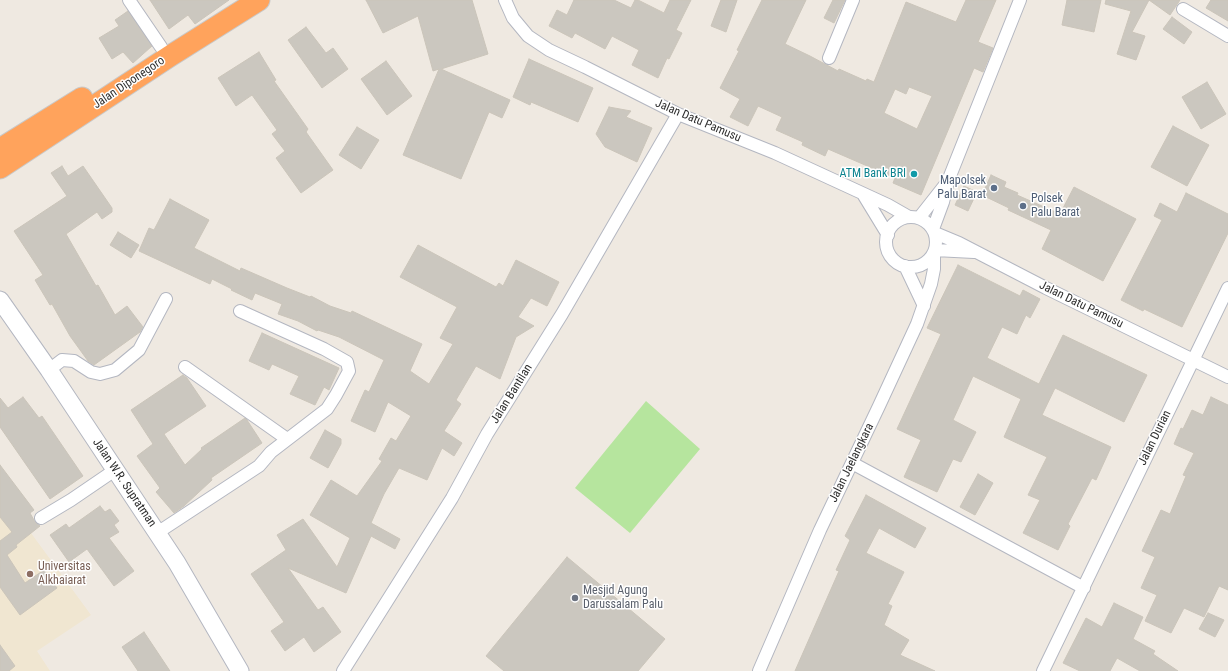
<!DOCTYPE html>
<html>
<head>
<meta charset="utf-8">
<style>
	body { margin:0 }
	canvas { display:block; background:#efe9e1 }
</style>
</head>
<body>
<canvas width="1228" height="671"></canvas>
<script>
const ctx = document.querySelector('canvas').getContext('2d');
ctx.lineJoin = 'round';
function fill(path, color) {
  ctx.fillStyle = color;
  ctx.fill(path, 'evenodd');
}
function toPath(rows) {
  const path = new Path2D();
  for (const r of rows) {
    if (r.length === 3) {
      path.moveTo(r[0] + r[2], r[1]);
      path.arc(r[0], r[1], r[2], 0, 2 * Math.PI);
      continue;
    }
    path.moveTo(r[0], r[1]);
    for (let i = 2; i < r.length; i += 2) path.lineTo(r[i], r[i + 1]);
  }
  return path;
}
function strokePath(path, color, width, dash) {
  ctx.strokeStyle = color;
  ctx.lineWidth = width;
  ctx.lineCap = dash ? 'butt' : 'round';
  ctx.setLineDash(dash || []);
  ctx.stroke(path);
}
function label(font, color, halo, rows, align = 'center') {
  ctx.font = font + ' "Roboto Condensed",sans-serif';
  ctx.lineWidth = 3;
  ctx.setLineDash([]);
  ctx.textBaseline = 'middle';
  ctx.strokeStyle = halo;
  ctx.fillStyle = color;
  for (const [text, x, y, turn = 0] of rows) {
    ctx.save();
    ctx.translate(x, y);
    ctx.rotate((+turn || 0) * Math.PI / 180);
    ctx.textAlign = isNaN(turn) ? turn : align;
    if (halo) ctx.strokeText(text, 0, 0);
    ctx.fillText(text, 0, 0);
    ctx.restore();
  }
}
fill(toPath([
	[0,476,31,533,91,615,37,651,50,671,0,671]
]), '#f0e6d1');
fill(toPath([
	[646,401,700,449,630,533,575,488]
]), '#b6e59e');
const building = toPath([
	[150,0,229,0,195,24,188,15,169,29,150,0],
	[366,0,472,0,488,54,441,69,510,100,502,118,489,112,461,179,403,155,439,69,433,71,418,16,383,33,366,0],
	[574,0,614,0,631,8,635,0,638,0,664,13,670,0,691,0,676,30,682,33,669,59,667,58,658,78,632,65,639,50,612,36,605,49,575,33,572,38,549,26,557,10,567,15,574,0],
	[721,0,737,0,726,32,711,26,721,0],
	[762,0,806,0,785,44,810,56,838,71,839,69,866,81,867,79,874,82,906,2,956,22,966,0,996,0,978,42,993,48,983,72,974,68,921,195,893,183,895,178,828,149,825,156,802,145,803,142,776,130,782,117,758,106,748,126,730,117,740,99,720,88,739,51,737,50,762,0],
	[909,87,932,96,917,129,884,113,895,89,906,94,909,87],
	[833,0,845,0,834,23,824,18,833,0],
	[1067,0,1101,0,1094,32,1062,25,1067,0],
	[1106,0,1180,0,1170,15,1149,0,1132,32,1145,36,1136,60,1117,54,1131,11,1105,4,1106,0],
	[1211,0,1228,0,1228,21,1206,8,1211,0],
	[128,11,152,46,133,63,123,52,112,59,99,38,119,26,115,20,128,11],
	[1172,17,1192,32,1184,44,1163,29,1172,17],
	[306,27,326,53,333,48,348,69,322,88,288,40,306,27],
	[259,52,276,80,274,81,308,129,306,132,333,170,301,193,276,158,285,151,272,134,277,130,252,95,236,106,218,78,259,52],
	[529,59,593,88,578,122,531,102,530,105,513,97,529,59],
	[386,61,412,96,387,115,361,79,386,61],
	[1207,82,1226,114,1201,129,1182,97,1207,82],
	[609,107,631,111,626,117,652,128,637,162,605,147,596,134,609,107],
	[1173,126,1209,145,1187,186,1151,167,1173,126],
	[357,127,379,140,361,169,339,155,357,127],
	[62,166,68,176,83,166,112,208,112,212,102,219,97,212,66,234,96,286,98,285,115,315,127,306,143,327,140,332,94,365,88,361,70,336,52,304,50,305,35,280,43,275,14,231,67,196,51,173,62,166],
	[991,175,1006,182,1004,187,1018,193,1017,195,1060,214,1074,187,1136,219,1103,281,1042,249,1051,230,1008,210,1009,208,982,195,991,175],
	[964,186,977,192,968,211,955,205,964,186],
	[1186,193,1228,214,1228,233,1182,327,1144,309,1143,311,1121,300,1162,220,1154,216,1160,203,1177,212,1186,193],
	[170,199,209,220,194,248,240,271,241,268,287,288,310,297,311,296,330,306,351,313,352,311,422,344,410,371,429,384,453,344,440,338,457,307,400,277,418,245,496,287,499,283,503,286,516,260,559,282,547,306,531,298,518,317,534,326,516,337,500,379,476,366,456,400,461,404,444,431,462,443,454,456,442,448,427,480,399,468,384,494,371,523,400,539,395,549,371,536,346,593,288,568,318,610,323,607,341,632,314,652,304,637,285,651,271,631,284,622,251,574,286,550,277,535,303,519,337,567,350,538,310,515,331,480,357,496,382,461,379,459,391,438,396,441,411,416,388,402,375,432,351,421,365,390,369,392,384,360,339,337,318,330,317,331,298,321,278,314,282,304,255,293,252,300,231,290,232,289,212,279,210,284,139,251,149,228,154,230,170,199],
	[118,232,139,245,131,258,110,245,118,232],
	[958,265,1020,296,1023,290,1040,299,1030,318,1026,315,1017,334,1002,327,987,358,1039,384,1063,335,1147,375,1124,422,1055,388,1042,415,1111,447,1096,480,1092,478,1068,524,1070,526,1058,550,1023,533,1040,500,1028,495,1047,457,1004,437,1021,399,973,376,953,420,976,432,961,462,953,459,937,492,904,477,921,440,897,429,941,334,927,328,958,265],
	[262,333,339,368,329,390,324,387,315,405,290,394,299,376,272,364,269,370,249,361,262,333],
	[183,375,187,378,206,406,164,434,185,465,202,449,201,448,245,418,247,420,262,443,211,478,212,480,184,506,174,513,156,492,160,488,137,456,153,444,131,410,183,375],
	[23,397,39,418,42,416,83,476,50,499,0,427,0,398,8,408,23,397],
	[1211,397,1228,405,1228,590,1219,586,1204,617,1184,608,1171,633,1145,621,1157,595,1141,588,1155,557,1142,551,1161,510,1170,514,1186,476,1183,475,1194,453,1174,444,1181,428,1183,429,1192,410,1203,415,1211,397],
	[325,430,341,439,341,444,328,468,310,458,325,430],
	[0,465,34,510,30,513,35,522,40,526,16,545,17,547,7,555,25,583,44,570,57,588,20,615,0,587,0,541,12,532,0,517,0,465],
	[978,474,993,483,975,515,960,507,978,474],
	[866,495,926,528,915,548,879,528,866,553,904,572,888,604,892,606,884,625,909,640,900,655,935,671,795,671,839,571,836,570,850,540,845,536,866,495],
	[100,506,105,512,110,509,119,521,114,525,119,532,109,538,134,571,114,586,87,549,69,562,50,535,66,524,69,528,100,506],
	[567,557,665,639,638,671,504,671,486,656,567,557],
	[1114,603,1143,617,1133,639,1155,651,1153,654,1178,671,1140,671,1117,658,1110,671,1080,671,1063,663,1086,618,1102,627,1114,603],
	[1208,613,1224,620,1215,637,1199,629,1208,613],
	[144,632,170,671,138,671,122,647,144,632],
	[0,645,15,666,9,671,0,671,0,645]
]);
fill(building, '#cbc7bf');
strokePath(building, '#cbc5ba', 1);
const street = toPath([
	[129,0,161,47],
	[505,0,513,18,528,36,549,50,585,67,678,114,775,153,888,205,909,217],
	[1183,9,1228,36],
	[829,58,853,0],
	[863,194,888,235],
	[911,242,25],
	[919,218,945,185],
	[933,229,943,202,948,181,1020,0],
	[935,233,959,243,1046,288,1228,377],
	[935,250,974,252],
	[905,266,924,306],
	[185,367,287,439],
	[49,370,62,360,74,361,91,372,100,374,115,370,139,350,166,299],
	[852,463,1084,588],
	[41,518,71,500,115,470],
	[157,533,259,466,271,452,327,409,336,395,349,371,347,362,324,349,240,311],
	[343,671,452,498,487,434,562,314,678,114],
	[759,671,820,530,879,406,917,324,931,284,934,269,934,253],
	[1043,671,1228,288]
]);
const secondary = toPath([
	[0,300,49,370,177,563,240,671]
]);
const highway = toPath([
	[0,149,82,98],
	[0,168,170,56,259,0]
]);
strokePath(street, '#b4b7c1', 14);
strokePath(secondary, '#b4b7c1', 19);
strokePath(highway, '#c9c9c9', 23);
strokePath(street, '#fff', 12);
strokePath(secondary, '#fff', 17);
strokePath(highway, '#ffa35c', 21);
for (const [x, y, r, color] of [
	[914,174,4,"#0f9aa8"],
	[994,188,4,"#5c6f8a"],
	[1023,206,4,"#5c6f8a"],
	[30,574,4,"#8d6e63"],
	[575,598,4,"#6b7280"]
]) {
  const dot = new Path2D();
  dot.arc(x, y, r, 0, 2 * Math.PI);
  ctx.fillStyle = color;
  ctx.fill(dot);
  strokePath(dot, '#fff', 1.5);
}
label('12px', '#2e2e2e', '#fff', [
	["Jalan Diponegoro",129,83,-34],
	["Jalan Datu Pamusu",698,121,23],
	["Jalan Datu Pamusu",1081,305,26],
	["Jalan Bantilan",512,394,-58],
	["Jalan Durian",1155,438,-64],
	["Jalan Jaelangkara",852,463,-64],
	["Jalan W.R. Supratman",124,483,56]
]);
label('12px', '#0d838f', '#fff', [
	["ATM Bank BRI",906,174]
], 'right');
label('12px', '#4e5e75', '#fff', [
	["Mapolsek",986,181],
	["Palu Barat",986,195],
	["Polsek",1031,199,"left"],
	["Palu Barat",1031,213,"left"]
], 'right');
label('12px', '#785e54', '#fff', [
	["Universitas",38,567],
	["Alkhaiarat",38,581]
], 'left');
label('12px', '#5b616d', '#fff', [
	["Mesjid Agung",583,591],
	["Darussalam Palu",583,605]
], 'left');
</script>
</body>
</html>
